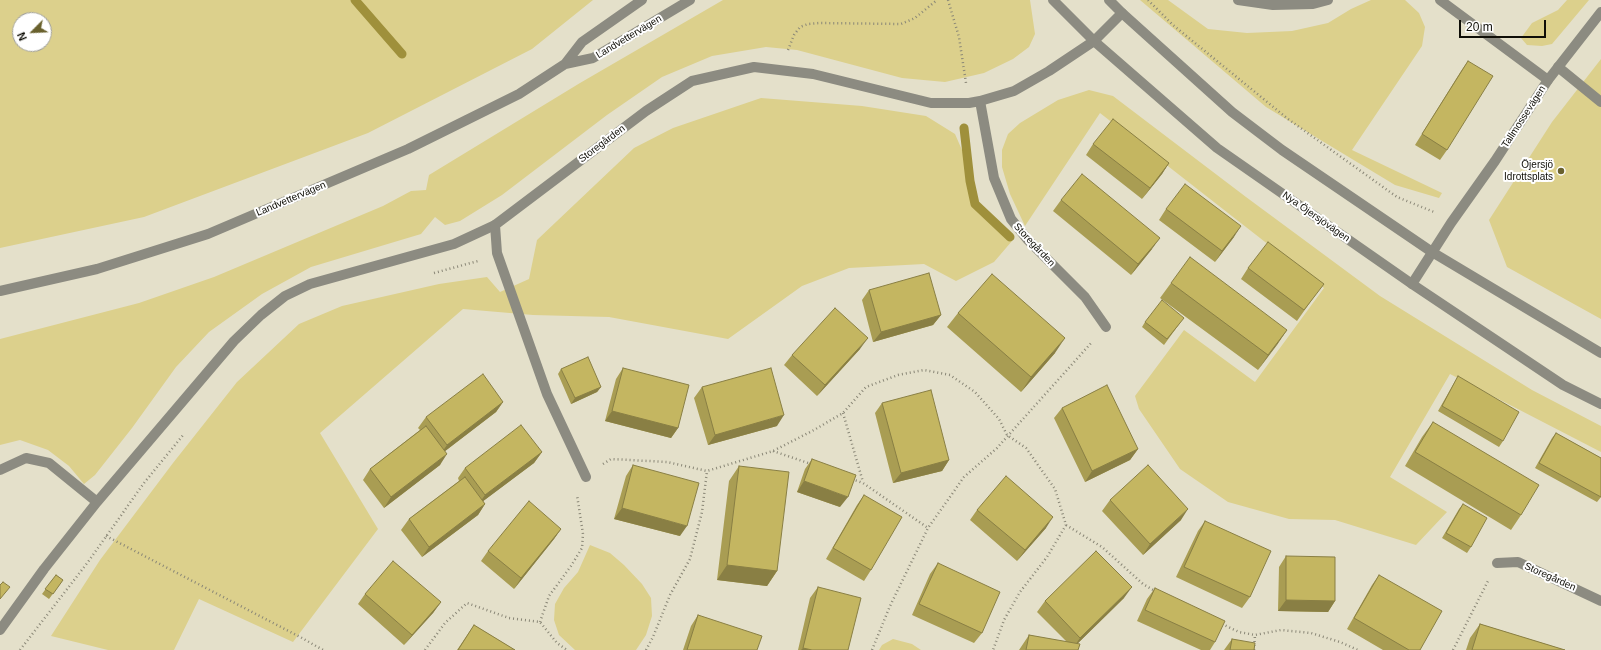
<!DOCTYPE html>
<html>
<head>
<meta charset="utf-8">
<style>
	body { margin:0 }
	#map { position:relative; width:1601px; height:650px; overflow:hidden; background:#e4e0ca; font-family:Helvetica,sans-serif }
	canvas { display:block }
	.north { position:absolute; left:12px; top:12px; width:40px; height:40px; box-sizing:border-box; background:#fff; border:1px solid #9f9f9c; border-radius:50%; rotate:246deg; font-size:11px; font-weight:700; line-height:16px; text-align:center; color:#0f0e07 }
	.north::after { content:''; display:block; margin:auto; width:14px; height:18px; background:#69612d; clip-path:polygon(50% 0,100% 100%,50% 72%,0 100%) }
	.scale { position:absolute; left:1459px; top:20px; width:87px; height:18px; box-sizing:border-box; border:2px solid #0f0e07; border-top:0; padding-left:5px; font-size:12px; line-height:14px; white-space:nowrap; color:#0f0e07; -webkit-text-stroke:3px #fff; paint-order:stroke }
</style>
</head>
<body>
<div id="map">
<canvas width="1601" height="650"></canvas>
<div class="north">N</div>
<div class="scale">20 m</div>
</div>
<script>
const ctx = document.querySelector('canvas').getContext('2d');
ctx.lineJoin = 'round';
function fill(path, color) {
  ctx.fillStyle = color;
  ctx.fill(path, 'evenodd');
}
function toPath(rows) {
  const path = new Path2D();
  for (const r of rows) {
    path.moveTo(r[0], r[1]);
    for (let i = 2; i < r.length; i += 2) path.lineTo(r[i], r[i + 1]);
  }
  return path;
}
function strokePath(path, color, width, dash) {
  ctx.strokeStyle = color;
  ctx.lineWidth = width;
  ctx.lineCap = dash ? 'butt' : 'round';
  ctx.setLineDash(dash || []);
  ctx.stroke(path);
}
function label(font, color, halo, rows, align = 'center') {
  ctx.font = font + ' Helvetica,sans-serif';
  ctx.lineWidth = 4;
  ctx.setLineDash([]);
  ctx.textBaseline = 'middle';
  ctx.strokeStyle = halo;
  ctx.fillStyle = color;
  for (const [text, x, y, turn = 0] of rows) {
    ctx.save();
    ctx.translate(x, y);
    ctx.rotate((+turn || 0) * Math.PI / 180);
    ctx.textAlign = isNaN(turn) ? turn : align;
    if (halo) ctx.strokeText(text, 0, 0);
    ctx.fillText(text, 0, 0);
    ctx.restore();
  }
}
fill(toPath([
	[0,0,593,0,532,49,368,133,144,217,0,248],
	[20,20,44,20,44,44,20,44],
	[723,0,1030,0,1035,34,1029,47,1013,59,984,73,945,82,902,78,797,50,766,47,712,56,662,77,607,115,502,195,460,221,445,225,435,217,421,234,311,267,262,294,209,332,176,367,132,428,95,475,84,484,69,466,48,450,20,440,0,445,0,339,139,303,214,277,383,206,411,191,426,190,429,175,580,83],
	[1140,0,1168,0,1208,29,1247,33,1292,31,1328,23,1351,9,1371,0,1405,0,1419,13,1425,27,1422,46,1352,150,1442,193,1439,198,1395,185,1266,107],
	[1567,0,1589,0,1552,44,1542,46,1527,45,1521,38,1532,23,1558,10],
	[1601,59,1601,319,1507,267,1489,220,1552,122],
	[1089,90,1113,96,1246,197,1380,296,1532,390,1601,426,1601,452,1450,374,1390,477,1447,512,1416,545,1335,520,1289,519,1228,502,1180,469,1139,409,1135,396,1184,330,1255,382,1324,288,1100,113,1025,226,1010,194,1002,167,1002,150,1008,134,1020,123,1058,100],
	[761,98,862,106,926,116,955,134,965,157,974,204,1012,241,994,262,956,281,924,264,849,268,802,286,728,339,609,317,533,315,463,309,320,433,378,529,293,642,199,599,174,650,108,650,51,636,100,560,173,463,237,382,299,324,342,306,439,284,487,277,500,292,529,279,537,240,634,148,673,128],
	[590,545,610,553,624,565,642,584,651,598,652,616,646,635,636,650,575,650,559,635,554,620,555,604,564,588,578,572],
	[893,639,912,644,921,650,879,650,882,645]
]), '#dcd08c');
strokePath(toPath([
	[355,0,402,54],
	[964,128,970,181,975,204,1010,237]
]), '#9f903b', 9);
strokePath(toPath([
	[948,0,959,37,966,83],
	[1148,0,1173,25,1288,119,1397,197,1434,212],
	[788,50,794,35,800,27,808,24,819,23,901,24,915,18,937,0],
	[434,273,478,261],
	[843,413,863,482],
	[773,451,811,464],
	[603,464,611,459,667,462,707,471,773,451,814,430,843,413,866,387,898,375,924,370,950,375,975,392,999,419,1007,435,1026,448,1055,489,1066,525,1047,557,1020,592,1004,620,993,650],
	[852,479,863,483,928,528],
	[1066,525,1102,547,1143,584,1155,591],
	[106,536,302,638,323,650],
	[540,622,549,596,571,566,582,548,583,534,577,495],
	[1222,624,1239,632,1255,635,1281,630,1311,633,1340,642,1358,650],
	[20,650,88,562,144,483,184,434],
	[425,650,445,623,467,603,509,618,540,622,557,643,567,650],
	[646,650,653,637,670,595,690,559,702,512,707,471],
	[872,650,890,606,928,528,964,477,997,448,1092,342],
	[1254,650,1255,635],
	[1453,650,1488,581]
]), '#8a8777', 2.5, [1, 3]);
strokePath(toPath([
	[1238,0,1273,5,1313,4,1328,0],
	[1440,0,1548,80],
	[1558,67,1601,102],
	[0,470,26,458,49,463,97,502],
	[0,630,44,569,97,502,234,341,261,315,285,296,310,284,454,244,495,225]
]), '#8c8b81', 10);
strokePath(toPath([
	[980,101,994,178,1011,219,1028,240,1085,297,1106,327],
	[1412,284,1451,223,1495,161,1548,80,1601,12],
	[586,477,547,394,497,253,495,225,646,111,692,81,754,67,813,74,931,103,969,103,980,101,1014,91,1049,71,1094,41,1122,13],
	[1497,563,1518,562,1601,601]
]), '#8c8b81', 10);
strokePath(toPath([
	[1053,0,1094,41,1217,148,1412,284,1563,385,1601,404],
	[1109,0,1122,13,1232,112,1282,150,1432,252,1601,353],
	[565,64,593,58,690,0],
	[0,291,97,269,208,234,408,149,519,94,565,64,582,42,642,0]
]), '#8c8b81', 10);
fill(toPath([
	[1468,61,1447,150,1440,160,1415,145,1461,71],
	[1093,144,1169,163,1162,174,1142,199,1086,155],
	[1061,200,1152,249,1131,275,1053,211],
	[1166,209,1234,237,1215,262,1159,220],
	[1248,268,1316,294,1297,321,1241,279],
	[1171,283,1287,330,1258,370,1160,298],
	[869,290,941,315,933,325,873,342,862,300],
	[958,313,1055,353,1021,392,947,327],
	[1145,322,1180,323,1164,345,1142,327],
	[860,349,817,396,784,365,792,355],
	[623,368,678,428,671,438,605,421,616,379],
	[561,369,601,387,597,392,571,404,558,374],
	[1458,376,1503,441,1499,447,1438,411],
	[702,387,777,426,708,445,694,398],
	[503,402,496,412,445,451,440,465,384,508,363,480,370,469,420,430,418,428,426,417],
	[882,403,949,460,942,471,893,483,875,413],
	[1062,408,1138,449,1130,460,1085,482,1054,418],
	[1433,422,1521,515,1511,530,1405,466,1422,437],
	[1556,433,1601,458,1601,497,1597,502,1535,468,1552,438],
	[542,452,534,463,483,501,485,504,478,515,422,557,401,530,409,519,459,481,458,478,465,468],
	[812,459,840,507,797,492,805,469],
	[633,465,680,536,614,519,626,476],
	[739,466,777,571,767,586,717,580,729,481],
	[864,495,871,570,864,581,826,559,857,505],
	[1110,500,1181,520,1143,555,1102,511],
	[1463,504,1471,547,1467,553,1442,538,1459,509],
	[977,510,1046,528,1017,561,970,520],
	[1205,521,1250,597,1242,608,1176,577,1198,531],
	[561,529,554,539,514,589,481,561,488,551],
	[1286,556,1335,601,1328,612,1278,611,1279,567],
	[938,563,982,633,974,643,912,615,930,574],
	[56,575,63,580,49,599,42,594],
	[1379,575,1420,650,1383,650,1347,629,1372,585],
	[818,587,848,650,798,650,810,598],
	[1155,588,1215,642,1210,650,1201,650,1137,621,1147,599],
	[365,594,441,602,433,613,404,645,358,604],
	[1124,598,1077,644,1078,650,1019,650,1029,635,1067,642,1037,612,1045,601],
	[698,615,757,650,683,650,691,626],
	[1480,624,1565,650,1466,650,1470,638],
	[474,625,515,650,457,650],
	[1232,639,1254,650,1224,650]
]), '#a99d53');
fill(toPath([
	[1169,163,1162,174,1142,199,1150,188],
	[1241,226,1234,237,1215,262,1222,251],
	[1160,238,1152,249,1131,275,1138,264],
	[941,315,933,325,873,342,881,332],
	[1287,330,1277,345,1258,370,1268,355],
	[868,338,860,349,817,396,825,385],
	[1065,338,1055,353,1021,392,1031,377],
	[601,387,597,392,571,404,575,398],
	[503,402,496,412,440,455,447,445],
	[612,411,678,428,671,438,605,421],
	[784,415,777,426,708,445,715,435],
	[1138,449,1130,460,1085,482,1092,471],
	[542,452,534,463,478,505,485,495],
	[447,454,440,465,384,508,391,497],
	[949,460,942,471,893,483,901,473],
	[804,481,848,497,840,507,797,492],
	[485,504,478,515,422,557,429,547],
	[622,508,687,526,680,536,614,519],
	[1188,509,1181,520,1143,555,1150,544],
	[1053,517,1046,528,1017,561,1025,550],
	[561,529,554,539,514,589,521,578],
	[727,565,777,571,767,586,717,580],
	[1132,587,1124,598,1073,648,1080,638],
	[1286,600,1335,601,1328,612,1278,611],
	[441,602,433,613,404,645,412,635],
	[803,648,812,650,801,650]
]), '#897f44');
const building = toPath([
	[1468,61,1493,76,1447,150,1422,134,1468,61],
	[1113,119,1169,163,1150,188,1093,144,1113,119],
	[1082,174,1160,238,1138,264,1061,200,1082,174],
	[1185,184,1241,226,1222,251,1166,209,1185,184],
	[1268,242,1324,284,1304,310,1248,268,1268,242],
	[1190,257,1287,330,1268,355,1171,283,1190,257],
	[929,273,941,315,881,332,869,290,929,273],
	[992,274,1065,338,1031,377,958,313,992,274],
	[1162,300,1184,318,1167,339,1145,322,1162,300],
	[835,308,868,338,825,385,792,355,835,308],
	[588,357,601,387,575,398,561,369,588,357],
	[623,368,689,385,678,428,612,411,623,368],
	[771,368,784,415,715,435,702,387,771,368],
	[483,374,503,402,447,445,426,417,483,374],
	[1458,376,1519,412,1503,441,1442,406,1458,376],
	[1107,385,1138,449,1092,471,1062,408,1107,385],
	[931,390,949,460,901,473,882,403,931,390],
	[1433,422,1539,485,1521,515,1415,452,1433,422],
	[521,425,542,452,485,495,465,468,521,425],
	[426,426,447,454,391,497,370,469,426,426],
	[1556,433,1601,458,1601,497,1539,463,1556,433],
	[812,459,856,475,848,497,804,481,812,459],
	[633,465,699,483,687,526,622,508,633,465],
	[1148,465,1188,509,1150,544,1110,500,1148,465],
	[739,466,789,472,777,571,727,565,739,466],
	[1006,476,1053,517,1025,550,977,510,1006,476],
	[465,477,485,504,429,547,409,519,465,477],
	[864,495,902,517,871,570,833,548,864,495],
	[529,501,561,529,521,578,488,551,529,501],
	[1463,504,1487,518,1471,547,1446,533,1463,504],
	[1205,521,1271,551,1250,597,1184,567,1205,521],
	[1096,551,1132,587,1080,638,1045,601,1096,551],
	[1286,556,1335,557,1335,601,1286,600,1286,556],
	[393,561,441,602,412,635,365,594,393,561],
	[938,563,1000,592,982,633,919,604,938,563],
	[56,575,63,580,53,594,45,589,56,575],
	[1379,575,1442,611,1420,650,1409,650,1354,618,1379,575],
	[3,582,10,587,0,599,0,585,3,582],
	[818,587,861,598,848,650,812,650,803,648,818,587],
	[1155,588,1225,621,1215,642,1145,610,1155,588],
	[698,615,762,636,757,650,687,650,698,615],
	[1480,624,1565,650,1472,650,1480,624],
	[474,625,515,650,458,650,474,625],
	[1029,635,1080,644,1078,650,1026,650,1029,635],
	[1232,639,1255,643,1254,650,1230,650,1232,639]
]);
fill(building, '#c4b661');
strokePath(building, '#897f44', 1);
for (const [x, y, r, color] of [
	[1561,171,4,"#69612d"]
]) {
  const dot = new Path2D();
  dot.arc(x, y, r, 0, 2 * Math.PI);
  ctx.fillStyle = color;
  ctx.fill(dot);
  strokePath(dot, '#fff', 1.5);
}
label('10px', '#0f0e07', '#fff', [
	["Landvettervägen",629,37,-31],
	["Tallmossevägen",1524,117,-57],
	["Storegården",602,144,-37],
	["Landvettervägen",291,199,-23],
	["Nya Öjersjövägen",1316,217,35],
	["Storegården",1034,245,47],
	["Storegården",1550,577,24]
]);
label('10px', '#0f0e07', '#fff', [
	["Öjersjö",1553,165],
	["Idrottsplats",1553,177]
], 'right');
</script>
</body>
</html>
